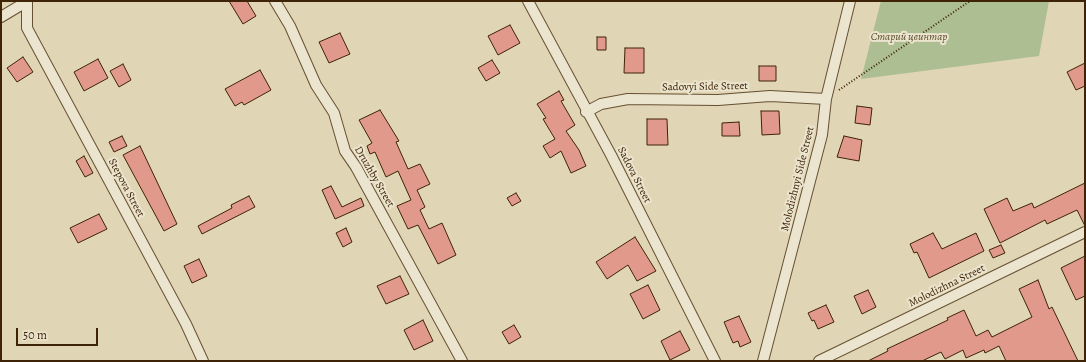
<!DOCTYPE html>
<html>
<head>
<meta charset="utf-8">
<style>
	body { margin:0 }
	#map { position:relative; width:1086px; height:362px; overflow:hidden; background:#e0d5b4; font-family:Alegreya,serif }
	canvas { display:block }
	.frame { position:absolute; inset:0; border:2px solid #3e2306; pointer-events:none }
	.scale { position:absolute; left:16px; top:328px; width:82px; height:18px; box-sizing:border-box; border:2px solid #3e2306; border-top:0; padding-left:5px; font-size:12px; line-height:14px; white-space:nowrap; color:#3e2306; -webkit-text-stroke:3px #ebe4ce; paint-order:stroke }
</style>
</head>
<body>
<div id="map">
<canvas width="1086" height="362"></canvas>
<div class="frame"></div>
<div class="scale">50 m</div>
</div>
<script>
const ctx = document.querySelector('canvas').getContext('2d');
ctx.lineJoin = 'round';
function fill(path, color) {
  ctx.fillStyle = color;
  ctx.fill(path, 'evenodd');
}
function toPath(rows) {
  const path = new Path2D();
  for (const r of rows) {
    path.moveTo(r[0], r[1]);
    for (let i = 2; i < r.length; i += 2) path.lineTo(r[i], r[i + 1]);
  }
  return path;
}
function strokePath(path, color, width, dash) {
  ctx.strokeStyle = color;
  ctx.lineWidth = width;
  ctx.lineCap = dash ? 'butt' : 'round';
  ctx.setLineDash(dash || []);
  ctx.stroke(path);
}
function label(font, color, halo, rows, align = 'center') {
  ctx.font = font + ' Alegreya,serif';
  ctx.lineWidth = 4;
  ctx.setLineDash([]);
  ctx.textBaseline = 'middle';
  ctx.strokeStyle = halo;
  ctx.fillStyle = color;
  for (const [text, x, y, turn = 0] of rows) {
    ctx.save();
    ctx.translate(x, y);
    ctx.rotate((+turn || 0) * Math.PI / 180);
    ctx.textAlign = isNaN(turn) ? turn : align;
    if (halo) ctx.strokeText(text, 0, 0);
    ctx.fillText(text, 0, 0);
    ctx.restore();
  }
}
fill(toPath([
	[881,1,1049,1,1039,56,861,79]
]), '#acbe92');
const building = toPath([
	[229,1,247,1,256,16,243,24,229,1],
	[510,25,520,43,498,55,488,36,510,25],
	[340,33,350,54,329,63,319,42,340,33],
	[597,37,606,37,606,50,597,50,597,37],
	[625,48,644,48,644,73,624,73,625,48],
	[23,57,33,72,17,82,7,68,23,57],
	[98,59,108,78,84,91,74,72,98,59],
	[492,60,500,73,486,81,478,68,492,60],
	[1085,63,1085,86,1076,90,1067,72,1085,63],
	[123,64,131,80,119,87,110,71,123,64],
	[759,66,776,66,776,81,759,81,759,66],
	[260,70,271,90,244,105,242,102,235,106,225,89,260,70],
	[559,91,564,100,561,101,575,125,566,131,579,150,586,166,571,173,561,151,550,158,543,146,555,139,543,119,546,118,537,104,559,91],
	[857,106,872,108,870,125,855,123,857,106],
	[380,110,399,141,396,142,408,169,420,164,430,184,417,190,425,207,420,210,429,229,442,223,456,255,438,264,418,225,408,229,397,206,411,200,398,171,386,177,375,152,370,154,367,146,372,143,359,120,380,110],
	[761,111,779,111,780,134,762,135,761,111],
	[647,119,667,119,668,145,647,145,647,119],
	[739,122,740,136,722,136,722,123,739,122],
	[122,136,127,146,114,152,109,142,122,136],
	[844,136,862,140,859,161,837,157,844,136],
	[140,146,177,224,164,231,123,155,140,146],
	[84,156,93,173,85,177,76,161,84,156],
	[1085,183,1085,226,1077,210,1047,224,1045,220,1000,243,984,209,1007,198,1013,211,1032,203,1034,208,1085,183],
	[331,186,342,207,361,198,364,206,335,219,322,190,331,186],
	[516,193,521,201,512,206,507,198,516,193],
	[249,196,255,207,202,234,198,226,232,208,231,205,249,196],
	[99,214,107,229,78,243,70,228,99,214],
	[346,228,352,242,343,247,336,233,346,228],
	[933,233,942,249,976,233,984,251,929,278,917,252,914,253,910,244,933,233],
	[635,237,656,271,637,281,628,265,607,279,596,262,635,237],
	[1001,245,1005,253,993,258,989,250,1001,245],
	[1085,256,1085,296,1076,300,1061,268,1085,256],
	[199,259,207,276,192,283,184,266,199,259],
	[400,276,409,294,386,304,377,286,400,276],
	[1038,280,1049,309,1052,307,1078,361,1006,361,999,346,985,353,984,350,966,358,963,350,945,359,941,352,922,361,868,361,888,351,887,349,948,320,947,318,964,310,976,336,988,330,992,337,1032,317,1019,289,1038,280],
	[648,285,660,310,643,319,630,294,648,285],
	[868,290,876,307,862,314,854,296,868,290],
	[826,305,834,322,818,329,814,320,812,321,808,313,826,305],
	[739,316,751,342,740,347,738,341,733,343,724,322,739,316],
	[423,320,433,341,414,350,404,330,423,320],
	[514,325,521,337,509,344,502,332,514,325],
	[680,331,690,350,670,360,661,341,680,331]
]);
fill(building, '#e1998c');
strokePath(building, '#3e2306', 1);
const minor = toPath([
	[27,1,27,28,186,324,203,361],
	[275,1,290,26,316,85,334,113,345,151,356,167,462,361],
	[528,1,611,155,715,361],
	[1,17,26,2],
	[586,112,601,104,628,99,718,100,770,96,826,99],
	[763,361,822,135,826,99,850,1],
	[819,361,1085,232]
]);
strokePath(minor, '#665032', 12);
strokePath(toPath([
	[839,90,970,1]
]), '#3e2306', 2, [1, 2]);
strokePath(minor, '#ebe4ce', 10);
label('italic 11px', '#5a4a29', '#ebe4ce', [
	["Старий цвинтар",909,37]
]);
label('11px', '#3e2306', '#ebe4ce', [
	["Sadovyi Side Street",705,87,-1],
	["Sadova Street",634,175,63],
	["Druzhby Street",374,177,60],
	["Molodizhnyi Side Street",798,179,-76],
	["Stepova Street",126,188,62],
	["Molodizhna Street",947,286,-26]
]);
</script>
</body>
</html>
